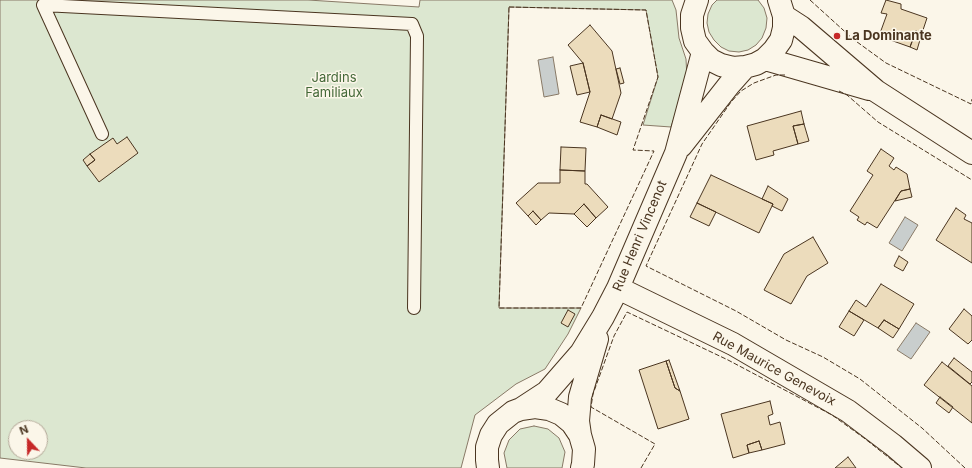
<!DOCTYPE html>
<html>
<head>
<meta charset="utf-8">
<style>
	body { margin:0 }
	#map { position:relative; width:972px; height:468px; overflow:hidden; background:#fbf6e9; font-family:Inter,sans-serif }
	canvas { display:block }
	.north { position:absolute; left:8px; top:420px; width:40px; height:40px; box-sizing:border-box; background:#fbf6e9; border:1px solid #b4a999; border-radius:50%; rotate:338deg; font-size:11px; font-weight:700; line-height:16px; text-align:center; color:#4a3520 }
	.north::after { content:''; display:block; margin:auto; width:14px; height:18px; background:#c62828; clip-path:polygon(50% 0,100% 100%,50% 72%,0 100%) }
</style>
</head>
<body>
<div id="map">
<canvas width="972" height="468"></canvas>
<div class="north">N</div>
</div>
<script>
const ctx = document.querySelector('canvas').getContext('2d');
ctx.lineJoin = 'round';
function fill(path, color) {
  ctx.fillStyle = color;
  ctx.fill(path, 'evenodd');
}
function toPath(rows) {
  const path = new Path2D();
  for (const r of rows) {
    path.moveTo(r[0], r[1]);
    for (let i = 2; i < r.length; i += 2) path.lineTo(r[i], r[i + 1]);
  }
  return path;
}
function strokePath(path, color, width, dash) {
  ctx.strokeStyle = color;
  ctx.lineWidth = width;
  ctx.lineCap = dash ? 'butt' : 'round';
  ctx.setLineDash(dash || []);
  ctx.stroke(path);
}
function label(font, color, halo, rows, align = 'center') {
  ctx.font = font + ' Inter,sans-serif';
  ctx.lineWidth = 3;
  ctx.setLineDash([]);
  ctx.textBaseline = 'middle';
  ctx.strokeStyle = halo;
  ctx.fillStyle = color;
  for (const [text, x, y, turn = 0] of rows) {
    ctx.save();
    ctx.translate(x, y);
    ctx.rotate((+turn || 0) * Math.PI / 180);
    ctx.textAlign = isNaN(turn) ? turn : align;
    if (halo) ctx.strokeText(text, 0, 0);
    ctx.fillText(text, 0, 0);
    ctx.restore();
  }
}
const green = toPath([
	[0,0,308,0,419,7,420,0,672,0,676,10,679,38,686,59,687,79,671,127,643,125,658,77,646,10,509,7,499,308,581,308,568,334,545,369,516,384,475,415,461,468,86,468,0,458,0,0],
	[16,428,40,428,40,452,16,452,16,428],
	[717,0,758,0,764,8,767,18,766,28,762,38,756,45,748,50,739,52,729,51,721,47,714,40,709,32,707,23,708,14,712,5,717,0],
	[534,426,548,429,559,438,565,452,562,468,507,468,504,453,509,440,520,429,534,426]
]);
fill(green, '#dce7d0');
strokePath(green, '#887966', 1);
const water = toPath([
	[553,57,559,94,544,97,538,60,553,57],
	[905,217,918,225,902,251,889,243,905,217],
	[916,323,930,332,911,359,897,350,916,323]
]);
fill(water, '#c9cecd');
strokePath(water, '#887966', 1);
const building = toPath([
	[886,0,901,4,901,9,927,18,922,33,916,31,910,47,879,36,887,14,881,13,886,0],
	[590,25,612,51,621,93,612,119,601,115,597,127,580,122,590,92,583,63,568,45,590,25],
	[916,31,922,33,917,50,910,47,916,31],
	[583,63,590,92,577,95,570,66,583,63],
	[620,68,624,83,620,84,616,69,620,68],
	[801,111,804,124,793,126,798,144,773,151,774,155,756,160,747,126,801,111],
	[601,115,621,122,617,135,597,127,601,115],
	[804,124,809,141,798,144,793,126,804,124],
	[127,137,138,153,99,182,87,166,95,160,90,154,113,138,117,144,127,137],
	[561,147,586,148,585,171,560,170,561,147],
	[881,149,894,158,889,166,894,170,896,167,907,174,910,189,901,191,877,228,867,222,865,225,857,220,859,217,850,211,873,175,867,171,881,149],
	[90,154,95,160,87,166,83,160,90,154],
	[560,170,585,171,585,184,587,184,608,207,596,218,584,204,574,214,549,213,541,220,533,211,528,216,516,203,538,183,560,183,560,170],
	[711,175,773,204,759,233,697,203,711,175],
	[768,186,788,199,782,211,772,206,773,204,762,199,768,186],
	[910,189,912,197,895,201,901,191,910,189],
	[697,203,716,212,709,226,690,217,697,203],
	[584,204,596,218,587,227,574,214,584,204],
	[956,208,966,215,964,219,972,223,972,263,936,240,956,208],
	[533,211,541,220,536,225,528,216,533,211],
	[813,237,828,263,807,276,791,304,764,290,784,254,813,237],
	[899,256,908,262,903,271,894,266,899,256],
	[881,284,914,304,899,329,884,320,878,328,849,311,856,300,866,307,881,284],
	[964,309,972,316,972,340,968,344,949,329,964,309],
	[568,310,575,314,568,327,561,323,568,310],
	[849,311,864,320,854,336,839,327,849,311],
	[884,320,899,329,893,338,878,328,884,320],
	[954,358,972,372,972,382,970,384,948,366,954,358],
	[669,360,680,391,675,388,666,361,669,360],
	[666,361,675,388,680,391,689,419,658,429,639,370,666,361],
	[942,362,972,386,972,423,924,385,942,362],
	[940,397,953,407,949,413,936,403,940,397],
	[770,401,773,414,768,416,770,425,780,422,785,444,762,450,759,441,747,445,749,453,733,458,721,414,770,401],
	[759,441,762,450,749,453,747,445,759,441],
	[848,457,856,468,835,468,848,457]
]);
fill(building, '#ecdcbc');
strokePath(building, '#4a3520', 1);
const lane = toPath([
	[102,134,43,5,412,24,417,36,414,308]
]);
const street = toPath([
	[697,0,692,15,692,28,695,41,703,52,711,60,721,65,733,68,745,67,756,64,765,59,774,50,781,40,784,28,784,16,779,0],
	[784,16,801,27,876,91,972,153],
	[765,59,869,89],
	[681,146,729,85,745,67],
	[618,288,733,344,848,411,893,445,920,468],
	[521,409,547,392,581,353,603,317,618,288,676,153,703,52],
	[580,435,578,421,580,397,597,339],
	[488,468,487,460,487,447,491,435,498,424,513,412,521,409,535,407,549,409,561,414,572,423,580,435,584,449,583,464,582,468]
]);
strokePath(lane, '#4a3520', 14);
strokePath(street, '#4a3520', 24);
strokePath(lane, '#fbf6e9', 12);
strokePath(street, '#fbf6e9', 22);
strokePath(toPath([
	[810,0,853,39,886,63,971,104,972,99],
	[509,7,646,10,658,77,633,150,654,151,581,308,499,308,509,7],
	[785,75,776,75,754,83,741,91,731,102,702,144,646,266,736,311,786,340,823,357,860,379,922,428,965,468],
	[839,91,847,95,878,122,972,180],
	[641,468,655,444,591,407,593,394,614,336,627,312,728,360,832,415,864,438,902,468]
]), '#4a3520', 1, [5, 2]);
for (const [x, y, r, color] of [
	[837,36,4,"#c62828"]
]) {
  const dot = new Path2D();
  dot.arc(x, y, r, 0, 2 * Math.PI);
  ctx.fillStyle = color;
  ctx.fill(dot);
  strokePath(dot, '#fbf6e9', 1.5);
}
label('bold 13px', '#4a3520', '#fbf6e9', [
	["La Dominante",845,36]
], 'left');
label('13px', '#436837', '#fbf6e9', [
	["Jardins",334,78],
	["Familiaux",334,93]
]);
label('13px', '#4a3520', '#fbf6e9', [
	["Rue Henri Vincenot",640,236,-67],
	["Rue Maurice Genevoix",774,369,29]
]);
</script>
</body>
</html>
